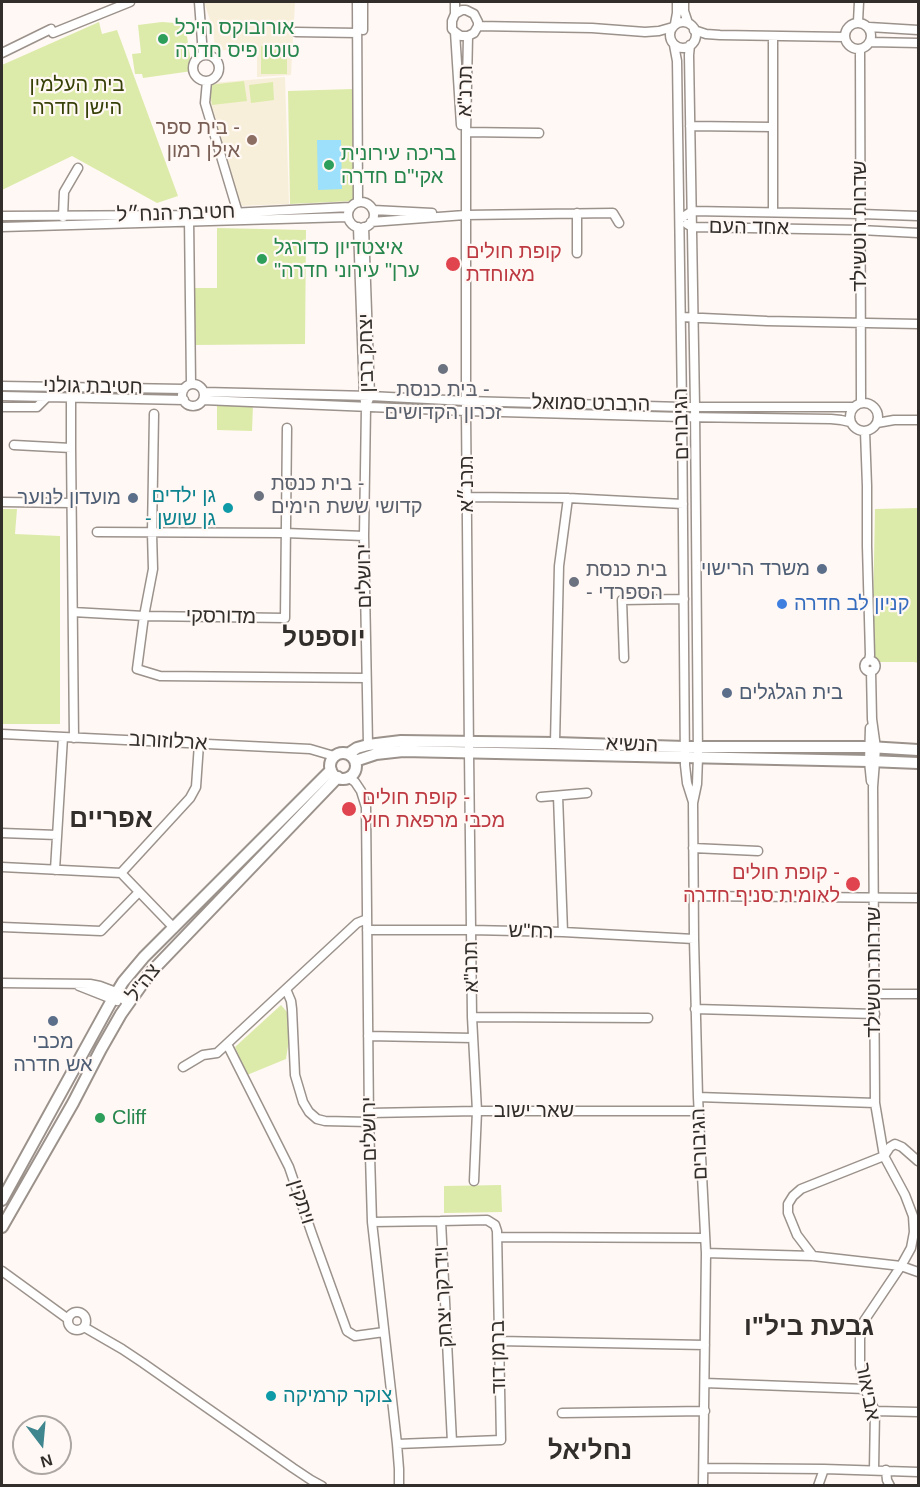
<!DOCTYPE html>
<html>
<head>
<meta charset="utf-8">
<style>
	body { margin:0 }
	#map { position:relative; width:920px; height:1487px; overflow:hidden; background:#fff8f4; font-family:Helvetica,sans-serif }
	canvas { display:block }
	.frame { position:absolute; inset:0; border:3px solid #322e2b; pointer-events:none }
	.north { position:absolute; left:12px; top:1415px; width:60px; height:60px; box-sizing:border-box; background:#fff8f4; border:2px solid #ada7a4; border-radius:50%; rotate:164deg; font-size:16px; font-weight:700; line-height:24px; text-align:center; color:#322e2b }
	.north::after { content:''; display:block; margin:auto; width:21px; height:27px; background:#3f868f; clip-path:polygon(50% 0,100% 100%,50% 72%,0 100%) }
</style>
</head>
<body>
<div id="map">
<canvas width="920" height="1487"></canvas>
<div class="frame"></div>
<div class="north">N</div>
</div>
<script>
const ctx = document.querySelector('canvas').getContext('2d');
ctx.lineJoin = 'round';
function fill(path, color) {
  ctx.fillStyle = color;
  ctx.fill(path, 'evenodd');
}
function toPath(rows) {
  const path = new Path2D();
  for (const r of rows) {
    if (r.length === 3) {
      path.moveTo(r[0] + r[2], r[1]);
      path.arc(r[0], r[1], r[2], 0, 2 * Math.PI);
      continue;
    }
    path.moveTo(r[0], r[1]);
    for (let i = 2; i < r.length; i += 2) path.lineTo(r[i], r[i + 1]);
  }
  return path;
}
function strokePath(path, color, width, dash) {
  ctx.strokeStyle = color;
  ctx.lineWidth = width;
  ctx.lineCap = dash ? 'butt' : 'round';
  ctx.setLineDash(dash || []);
  ctx.stroke(path);
}
function label(font, color, halo, rows, align = 'center') {
  ctx.font = font + ' Helvetica,Heebo,sans-serif';
  ctx.lineWidth = 4.5;
  ctx.setLineDash([]);
  ctx.textBaseline = 'middle';
  ctx.strokeStyle = halo;
  ctx.fillStyle = color;
  for (const [text, x, y, turn = 0] of rows) {
    ctx.save();
    ctx.translate(x, y);
    ctx.rotate((+turn || 0) * Math.PI / 180);
    ctx.textAlign = isNaN(turn) ? turn : align;
    if (halo) ctx.strokeText(text, 0, 0);
    ctx.fillText(text, 0, 0);
    ctx.restore();
  }
}
fill(toPath([
	[204,2,295,2,291,75,257,77,257,47,215,51,213,29],
	[285,77,289,204,239,206,209,113,208,89,211,83]
]), '#f8efda');
fill(toPath([
	[99,22,102,34,117,30,178,196,157,203,72,156,2,190,2,65],
	[162,22,175,23,185,22,192,71,143,78,142,74,135,74,132,54,141,53,138,25],
	[261,46,287,46,287,74,261,74],
	[244,81,247,101,212,105,209,85],
	[273,82,274,100,251,103,249,85],
	[353,89,353,201,290,204,288,91],
	[217,228,306,230,305,344,194,345,195,288,217,288],
	[217,404,253,405,252,431,217,430],
	[918,508,918,663,914,662,872,662,875,509],
	[2,509,17,509,15,534,60,536,60,724,2,724],
	[281,1005,287,1012,290,1033,286,1059,247,1075,235,1047],
	[501,1185,502,1212,444,1213,444,1186]
]), '#dcebaa');
fill(toPath([
	[317,140,341,140,342,189,318,190]
]), '#9ce0fc');
const minor = toPath([
	[199,2,203,55],
	[357,2,358,202],
	[455,2,455,14,452,21,452,29,455,32,461,36,468,36,474,33,478,26,478,22,474,14,466,10,462,10,455,14],
	[684,2,684,11,688,23],
	[858,22,859,2],
	[683,35,13],
	[858,36,13],
	[675,24,677,13,677,2],
	[478,26,592,28,645,32,659,31,673,27],
	[869,27,918,30],
	[363,30,363,2],
	[694,30,706,34,720,35,844,37],
	[296,32,357,33],
	[455,32,461,125],
	[468,36,466,132,466,411,469,752,472,1017,477,1111,474,1181],
	[870,42,918,43],
	[674,45,677,61,682,407,685,765,687,783,693,802],
	[690,45,689,55,695,407,698,757,697,784,693,803,694,939,698,1097,706,1253,703,1486],
	[860,49,861,403],
	[2,53,51,29,53,33,130,2],
	[206,68,13],
	[207,81,205,103,238,213],
	[690,126,772,127],
	[466,132,539,133],
	[361,215,13],
	[373,210,432,213],
	[773,212,773,37],
	[577,213,577,253],
	[2,216,190,215,350,207],
	[63,217,64,192,78,168],
	[189,218,191,384],
	[680,219,692,211,861,214,918,216],
	[371,222,465,215,613,213,619,223],
	[687,224,692,227,860,230,918,233],
	[2,227,348,217],
	[358,227,364,396,366,407,364,536,368,745],
	[364,227,370,396,368,401],
	[681,317,767,321,918,324],
	[193,395,11],
	[2,386,184,389],
	[204,392,370,396,466,401,682,407,853,407],
	[2,396,184,400],
	[71,398,71,448,74,738],
	[203,400,466,411,682,417,831,419,841,420,850,422],
	[864,417,14],
	[2,407,37,407,46,398],
	[154,414,152,533,153,569,144,616,137,669,160,676,366,678],
	[877,423,894,420,918,420],
	[865,431,867,486,867,546,870,655,869,660],
	[14,445,71,448],
	[467,497,568,498,683,504],
	[2,502,71,503],
	[97,532,285,533,364,536],
	[73,612,144,616,285,618,287,428],
	[624,658,622,600,684,599],
	[870,666,5.5],
	[871,671,872,719,876,748,873,787,875,1103,884,1156,905,1195,913,1216,914,1232,911,1248,901,1266,864,1321,860,1338,860,1365,865,1389,875,1411,874,1470],
	[870,728,869,761,871,781],
	[2,734,310,749,334,756],
	[555,743,559,566,568,498],
	[348,777,355,782,361,791,366,807,369,1122,372,1222,397,1444,399,1469,399,1486],
	[558,796,563,932],
	[541,797,587,793],
	[2,833,57,835],
	[693,848,758,851],
	[2,867,121,873],
	[55,870,63,737],
	[121,873,190,798,196,787,199,744],
	[121,873,174,928],
	[694,896,918,898],
	[2,927,101,931,139,892],
	[367,930,471,930,563,932,694,939],
	[2,983,90,984,100,986,116,992,128,1004],
	[79,986,117,1001],
	[286,989,291,1001,292,1009,295,1075,303,1102,309,1112,317,1119,325,1121,369,1122],
	[875,994,918,994],
	[695,1009,875,1014],
	[472,1017,648,1018],
	[368,1036,473,1038],
	[227,1044,289,1167,312,1234,347,1331,355,1336,384,1332],
	[183,1067,203,1055,217,1053,357,923,367,919],
	[698,1097,875,1103],
	[369,1113,477,1111,699,1111],
	[884,1156,890,1147,895,1144,902,1147,918,1161],
	[372,1222,441,1221,452,1442],
	[498,1237,704,1238],
	[706,1253,813,1256,901,1266,918,1272],
	[813,1256,797,1235,788,1213,788,1204,793,1196,801,1189,884,1156],
	[2,1271,68,1319],
	[77,1321,9],
	[84,1327,122,1349,143,1363,293,1468,311,1480,322,1486],
	[499,1341,705,1345],
	[705,1383,865,1389],
	[875,1411,918,1412],
	[562,1413,705,1411],
	[397,1444,501,1440,497,1231,495,1225,487,1220,441,1221],
	[705,1468,824,1469,918,1472],
	[886,1470,887,1480,890,1486],
	[818,1486,824,1469]
]);
const major = toPath([
	[343,766,13],
	[348,754,357,748,368,745,401,741,555,743,685,747,869,747,918,750],
	[355,761,376,754,403,751,869,761,918,763],
	[2,1200,112,1000,123,982,144,957,331,770],
	[2,1227,73,1103,101,1049,121,1014,150,973,338,777]
]);
strokePath(minor, '#9c928c', 11);
strokePath(major, '#9c928c', 14);
strokePath(minor, '#fff', 8);
strokePath(major, '#fff', 10);
for (const [x, y, r, color] of [
	[163,39,6,"#2e9e5b"],
	[252,140,6,"#8d6e63"],
	[329,165,6,"#2e9e5b"],
	[262,259,6,"#2e9e5b"],
	[453,264,8,"#e0444e"],
	[443,369,6,"#6b7280"],
	[259,496,6,"#6b7280"],
	[133,498,6,"#5c6f8a"],
	[228,508,6,"#0f9aa8"],
	[822,569,6,"#5c6f8a"],
	[574,582,6,"#6b7280"],
	[782,604,6,"#3f7fe0"],
	[727,693,6,"#5c6f8a"],
	[349,809,8,"#e0444e"],
	[853,884,8,"#e0444e"],
	[53,1021,6,"#5c6f8a"],
	[100,1118,6,"#2e9e5b"],
	[271,1396,6,"#0f9aa8"]
]) {
  const dot = new Path2D();
  dot.arc(x, y, r, 0, 2 * Math.PI);
  ctx.fillStyle = color;
  ctx.fill(dot);
  strokePath(dot, '#fff8f4', 2);
}
label('20px', '#27864d', '#fff8f4', [
	["אורובוקס היכל",175,28],
	["טוטו פיס חדרה",175,51],
	["בריכה עירונית",341,154],
	["אקי\"ם חדרה",341,177],
	["איצטדיון כדורגל",274,248],
	["\"ערן\" עירוני חדרה",274,271],
	["Cliff",112,1118]
], 'left');
label('20px', '#364007', '#fff8f4', [
	["בית העלמין",77,85],
	["הישן חדרה",77,108]
]);
label('20px', '#322e2b', '#fff8f4', [
	["תרנ\"א",466,91,-89],
	["חטיבת הנח״ל",176,214,-2],
	["שדרות רוטשילד",860,226,-90],
	["אחד העם",749,228,1],
	["יצחק רבין",367,353,-91],
	["חטיבת גולני",93,387,1],
	["הרברט סמואל",591,404,1],
	["הגיבורים",682,424,-91],
	["תרנ״א",467,484,-90],
	["ירושלים",365,576,-91],
	["מדורסקי",221,617,1],
	["ארלוזורוב",168,742,3],
	["הנשיא",632,745,2],
	["רח\"ש",531,932,2],
	["תרנ\"א",472,967,-91],
	["שדרות רוטשילד",874,972,-90],
	["צה\"ל",144,983,-52],
	["שאר ישוב",534,1111],
	["ירושלים",370,1129,-91],
	["הגיבורים",700,1144,-92],
	["ויתקין",301,1202,72],
	["וידרקר יצחק",444,1297,-93],
	["ברמן דוד",499,1357,-91],
	["אביאור",867,1392,79]
]);
label('20px', '#785e54', '#fff8f4', [
	["בית ספר -",240,128],
	["אילן רמון",240,151]
], 'right');
label('20px', '#be3a42', '#fff8f4', [
	["קופת חולים",466,252],
	["מאוחדת",466,275],
	["קופת חולים -",362,798],
	["מכבי מרפאת חוץ",362,821],
	["קופת חולים -",840,873,"right"],
	["לאומית סניף חדרה",840,896,"right"]
], 'left');
label('20px', '#5b616d', '#fff8f4', [
	["בית כנסת -",443,390,"center"],
	["זכרון הקדושים",443,413,"center"],
	["בית כנסת -",271,484],
	["קדושי ששת הימים",271,507],
	["בית כנסת",586,570],
	["- הספרדי",586,593]
], 'left');
label('20px', '#0d838f', '#fff8f4', [
	["גן ילדים",216,496],
	["- גן שושן",216,519],
	["צוקר קרמיקה",283,1396,"left"]
], 'right');
label('20px', '#4e5e75', '#fff8f4', [
	["מועדון לנוער",121,498],
	["משרד הרישוי",810,569],
	["בית הגלגלים",739,693,"left"],
	["מכבי",53,1042,"center"],
	["אש חדרה",53,1065,"center"]
], 'right');
label('20px', '#366cbe', '#fff8f4', [
	["קניון לב חדרה",794,604]
], 'left');
label('bold 26px', '#322e2b', '#fff8f4', [
	["יוספטל",324,639],
	["אפריים",111,820],
	["גבעת ביל\"ו",809,1328],
	["נחליאל",590,1452]
]);
</script>
</body>
</html>
